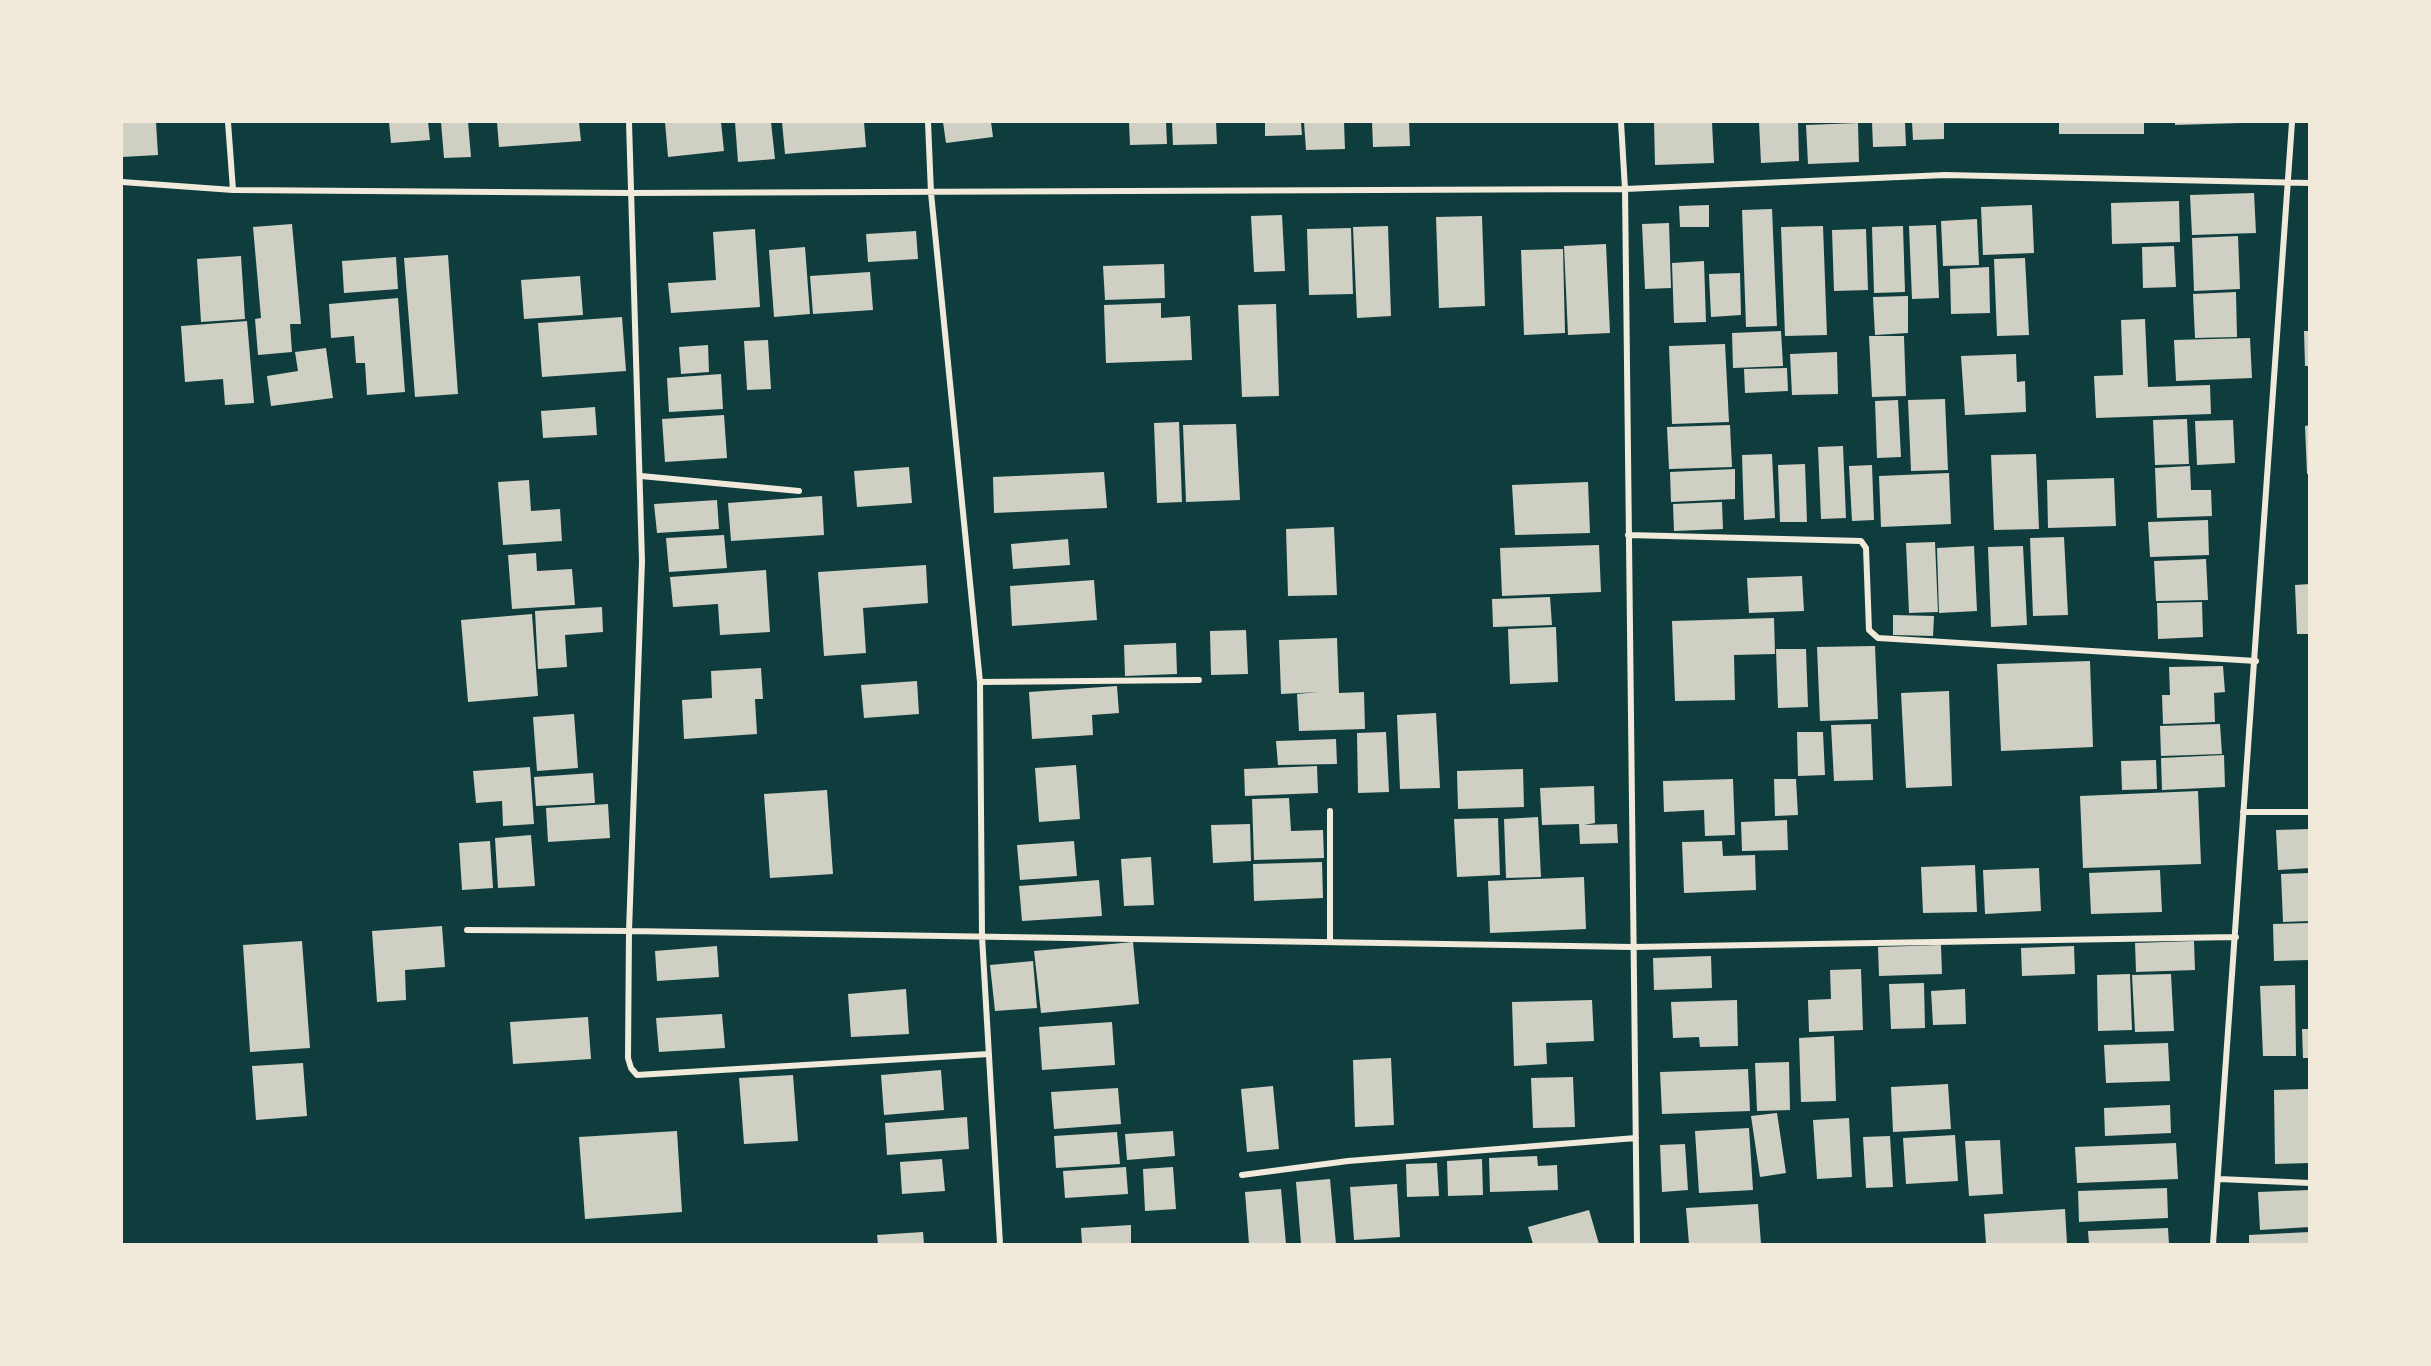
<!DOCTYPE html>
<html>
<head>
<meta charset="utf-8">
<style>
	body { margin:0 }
	#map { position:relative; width:2431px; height:1366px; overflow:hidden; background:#0f3d3e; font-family:Roboto,sans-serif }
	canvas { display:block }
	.frame { position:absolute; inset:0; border:123px solid #f1e9da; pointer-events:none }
</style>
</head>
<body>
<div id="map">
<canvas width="2431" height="1366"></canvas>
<div class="frame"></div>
</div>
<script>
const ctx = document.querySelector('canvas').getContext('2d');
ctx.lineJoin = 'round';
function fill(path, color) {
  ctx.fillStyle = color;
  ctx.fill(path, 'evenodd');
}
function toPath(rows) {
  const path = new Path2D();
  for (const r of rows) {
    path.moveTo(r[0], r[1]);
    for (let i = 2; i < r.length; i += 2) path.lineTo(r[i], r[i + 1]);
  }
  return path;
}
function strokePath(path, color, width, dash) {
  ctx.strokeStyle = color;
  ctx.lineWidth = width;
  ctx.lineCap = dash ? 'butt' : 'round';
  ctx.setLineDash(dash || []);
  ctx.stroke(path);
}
fill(toPath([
	[122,122,156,122,158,155,122,157],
	[389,122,428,122,430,140,391,143],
	[441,122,468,122,471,157,444,158],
	[497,122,579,122,581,141,499,147],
	[665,122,721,122,724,151,668,157],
	[735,122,771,122,775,159,738,162],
	[782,122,864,122,866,147,785,154],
	[943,122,991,122,993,137,946,143],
	[1129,122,1166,122,1167,144,1130,145],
	[1172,122,1216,122,1217,144,1173,145],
	[1265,122,1301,122,1302,135,1265,136],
	[1304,122,1344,122,1345,149,1306,150],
	[1372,122,1409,122,1410,146,1373,147],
	[1654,122,1712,122,1714,163,1655,165],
	[1759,122,1798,122,1799,161,1761,163],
	[1872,122,1905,122,1906,146,1873,147],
	[1912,122,1944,122,1944,139,1913,140],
	[2059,122,2144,122,2144,134,2059,134],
	[2175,122,2241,122,2241,123,2175,125],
	[1858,123,1859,162,1808,164,1806,125],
	[2254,193,2256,233,2192,235,2190,195],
	[2179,201,2180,242,2112,244,2111,203],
	[1709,205,1709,227,1680,227,1679,206],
	[2032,205,2034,253,1983,255,1981,207],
	[1772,209,1777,326,1746,327,1742,210],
	[1282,215,1285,271,1254,272,1251,216],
	[1482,216,1485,306,1439,308,1436,217],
	[1977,219,1979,265,1943,266,1941,221],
	[1669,223,1671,288,1645,289,1642,224],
	[292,224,301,324,290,324,292,352,258,355,255,319,261,318,253,227],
	[1936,225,1939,298,1912,299,1909,226],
	[1388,226,1391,316,1357,318,1353,227],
	[1823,226,1827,335,1785,336,1781,227],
	[1903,226,1905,292,1874,293,1872,227],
	[1351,228,1353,294,1309,295,1307,229],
	[755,229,760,307,671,313,668,283,716,280,713,232],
	[1866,229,1868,290,1834,291,1832,230],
	[916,231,918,259,868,262,866,234],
	[2238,236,2240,289,2194,291,2192,238],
	[1606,244,1610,333,1568,335,1564,246],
	[2174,246,2176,287,2143,288,2142,247],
	[805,247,810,314,774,317,769,250],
	[1563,249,1565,333,1524,335,1521,250],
	[448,255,458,394,415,397,404,258],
	[241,256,245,319,201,322,197,259],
	[396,257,398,289,344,293,342,261],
	[2025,258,2029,335,1997,336,1994,259],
	[1704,261,1706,322,1674,323,1672,263],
	[1164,264,1165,298,1105,300,1103,266],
	[1989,267,1990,313,1951,314,1950,269],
	[870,272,873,310,813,314,810,276],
	[1740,273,1741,315,1711,317,1709,274],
	[580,276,583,315,524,319,521,280],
	[2236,292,2237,337,2195,338,2193,294],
	[1908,296,1908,333,1875,335,1873,297],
	[398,298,405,392,367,395,365,363,356,363,354,336,331,338,329,304],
	[1161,303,1161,318,1190,316,1192,360,1106,363,1104,305],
	[1276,304,1279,396,1242,397,1238,305],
	[622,317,626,371,542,377,538,323],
	[2145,319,2148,387,2210,385,2211,414,2096,418,2094,376,2123,375,2121,320],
	[247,321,254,403,225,405,223,379,185,382,181,326],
	[1781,331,1783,366,1733,368,1732,333],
	[2304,331,2310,331,2310,366,2305,366],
	[1869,336,1904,336,1906,396,1872,397],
	[2250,338,2252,378,2176,381,2174,340],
	[768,340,771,389,747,390,744,341],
	[1725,344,1729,422,1672,424,1669,346],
	[708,345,709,372,681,374,679,347],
	[326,348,333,398,271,406,267,376,298,371,295,352],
	[1837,352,1838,394,1792,395,1790,354],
	[2016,354,2017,382,2025,381,2026,412,1965,415,1961,356],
	[1787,368,1788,391,1745,393,1744,369],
	[721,374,723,409,669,412,667,378],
	[1945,399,1948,470,1911,471,1908,400],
	[1898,400,1901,457,1877,458,1875,401],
	[595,407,597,435,543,438,541,411],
	[724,415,727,458,665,462,662,419],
	[2187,419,2189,464,2155,465,2153,420],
	[2233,420,2235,463,2197,465,2195,421],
	[1179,422,1182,502,1157,503,1154,423],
	[1236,424,1240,500,1186,502,1183,425],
	[1730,425,1732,467,1669,469,1667,427],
	[2310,425,2310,474,2307,474,2305,426],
	[1843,446,1846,518,1821,519,1818,447],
	[1772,454,1775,518,1744,520,1742,455],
	[2036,454,2039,529,1994,530,1991,455],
	[1805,464,1807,522,1780,522,1778,465],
	[1872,465,1874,520,1852,521,1849,466],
	[2190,466,2191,490,2211,490,2212,516,2157,518,2155,468],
	[909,467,912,503,857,507,854,471],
	[1735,469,1735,499,1671,502,1670,472],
	[1104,472,1107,508,994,513,993,477],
	[1949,473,1951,524,1881,527,1879,476],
	[2114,478,2116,526,2048,528,2047,480],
	[529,480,531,511,560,509,562,541,503,545,498,482],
	[1588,482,1590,533,1515,535,1512,485],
	[822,496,824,535,731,541,728,503],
	[717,500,719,529,657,533,654,504],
	[1722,502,1723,529,1674,531,1673,504],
	[2208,520,2209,555,2150,557,2148,522],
	[1334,527,1337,595,1288,596,1286,529],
	[724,535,727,568,669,572,666,538],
	[2064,537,2068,615,2033,616,2030,538],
	[1068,539,1070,565,1013,569,1011,544],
	[1935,542,1938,612,1909,613,1906,543],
	[1599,545,1601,592,1502,596,1500,548],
	[1974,546,1977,611,1939,613,1937,548],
	[2023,546,2027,625,1991,627,1988,547],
	[536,553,537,571,572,569,575,605,512,609,508,555],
	[2206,559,2208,600,2156,601,2154,561],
	[926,565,928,603,863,608,866,653,824,656,818,572],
	[766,570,770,632,720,635,718,604,673,607,670,577],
	[1802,576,1804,611,1749,613,1747,578],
	[1094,580,1097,620,1012,626,1010,586],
	[2310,584,2310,634,2297,634,2295,585],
	[1550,597,1552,625,1493,627,1492,599],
	[2202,602,2203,637,2158,639,2157,603],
	[602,607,603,632,565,635,567,667,538,669,535,611],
	[532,614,538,696,468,702,461,620],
	[1893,615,1934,616,1933,636,1893,635],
	[1774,618,1775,654,1734,655,1735,700,1675,701,1672,621],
	[1556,627,1558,682,1510,684,1508,629],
	[1246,630,1248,674,1211,675,1210,631],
	[1337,638,1339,693,1364,692,1365,729,1299,731,1297,694,1319,692,1281,694,1279,640],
	[1176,643,1177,674,1125,676,1124,645],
	[1875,646,1878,719,1820,721,1817,647],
	[1776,649,1806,649,1808,707,1778,708],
	[2090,661,2093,747,2001,751,1997,664],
	[2223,666,2225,692,2214,693,2215,722,2163,724,2162,695,2170,695,2169,667],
	[761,668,763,699,755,699,757,734,684,739,682,700,712,698,711,671],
	[917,681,919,714,864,718,861,685],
	[1117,686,1119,713,1092,715,1093,735,1032,739,1029,692],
	[1949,691,1952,786,1906,788,1901,693],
	[1436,713,1440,788,1400,789,1397,715],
	[574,714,578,768,537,771,533,717],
	[1871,724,1873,780,1834,781,1831,725],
	[2220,724,2222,754,2161,756,2160,726],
	[1386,732,1389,792,1358,793,1357,733],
	[1797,732,1823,732,1825,775,1798,776],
	[1336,739,1337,764,1278,765,1276,741],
	[2224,755,2225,787,2162,790,2161,758],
	[2156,760,2157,789,2122,790,2121,761],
	[1076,765,1080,819,1039,822,1035,768],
	[1317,766,1318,793,1245,796,1244,769],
	[530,767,534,824,503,826,502,801,476,803,473,771],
	[1523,769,1524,807,1458,809,1457,771],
	[593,773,595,803,536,806,534,777],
	[1733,779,1735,835,1705,836,1704,810,1664,812,1663,781],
	[1774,779,1796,779,1798,815,1775,816],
	[1594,786,1595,823,1584,825,1617,824,1618,843,1580,844,1579,824,1542,825,1540,788],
	[827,790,833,874,770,878,764,794],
	[2198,791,2201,864,2083,868,2080,796],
	[1289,798,1291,831,1323,830,1324,858,1254,860,1252,799],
	[608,804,610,838,548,842,546,808],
	[1538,817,1541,877,1506,878,1504,819],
	[1498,818,1500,875,1457,877,1454,819],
	[1787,820,1788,850,1742,851,1741,822],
	[1250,824,1251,861,1213,863,1211,825],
	[2310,829,2310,868,2278,870,2276,830],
	[531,835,535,886,498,888,495,838],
	[490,841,493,888,462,890,459,843],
	[1074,841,1077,876,1020,880,1017,845],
	[1722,841,1723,856,1755,855,1756,890,1684,893,1682,842],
	[1151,857,1154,905,1124,906,1121,859],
	[1322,862,1323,898,1254,901,1253,864],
	[1975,865,1977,912,1923,913,1921,867],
	[2039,868,2041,911,1985,914,1983,870],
	[2160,870,2162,912,2091,914,2089,873],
	[2310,873,2310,921,2283,922,2281,874],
	[1584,877,1586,929,1490,933,1488,881],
	[1099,880,1102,916,1022,921,1019,886],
	[2310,923,2310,960,2274,961,2273,924],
	[442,926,445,967,405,970,406,1000,377,1002,372,931],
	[302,941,310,1048,250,1052,243,945],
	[2194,941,2195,970,2136,972,2135,943],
	[1133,942,1139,1004,1041,1013,1034,951],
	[1941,945,1942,974,1879,976,1878,947],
	[717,946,719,977,657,981,655,951],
	[2074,946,2075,974,2022,976,2021,948],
	[1711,956,1712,988,1654,990,1653,958],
	[1033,961,1037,1008,995,1011,990,965],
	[1861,969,1863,1030,1809,1032,1808,1000,1831,999,1830,970],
	[2130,974,2132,1030,2098,1031,2097,975],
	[2171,974,2174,1031,2135,1032,2132,975],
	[1924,983,1925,1028,1891,1029,1889,984],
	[2295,985,2296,1056,2263,1056,2260,986],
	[906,989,909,1034,851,1037,848,994],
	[1965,989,1966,1024,1933,1025,1931,991],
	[1592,1000,1594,1041,1546,1043,1547,1064,1514,1066,1512,1002],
	[1737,1000,1738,1046,1700,1047,1699,1037,1673,1038,1671,1002],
	[722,1014,725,1048,659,1052,656,1018],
	[588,1017,591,1059,513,1064,510,1022],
	[1112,1022,1115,1065,1042,1070,1039,1027],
	[2302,1029,2310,1029,2310,1058,2303,1058],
	[1834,1036,1836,1101,1801,1102,1799,1038],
	[2168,1043,2170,1081,2106,1083,2104,1045],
	[1391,1058,1394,1125,1355,1127,1353,1060],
	[1789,1062,1790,1110,1757,1111,1755,1063],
	[303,1063,307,1116,256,1120,252,1066],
	[1748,1069,1750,1111,1662,1114,1660,1072],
	[941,1070,944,1110,884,1115,881,1075],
	[793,1075,798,1141,744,1144,739,1078],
	[1573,1077,1575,1127,1533,1128,1531,1078],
	[1948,1084,1951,1129,1893,1132,1891,1087],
	[1273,1086,1279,1149,1247,1152,1241,1089],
	[1118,1088,1121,1124,1054,1129,1051,1092],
	[2310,1089,2310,1163,2275,1164,2274,1090],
	[2170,1105,2171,1133,2105,1136,2104,1108],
	[1777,1113,1786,1173,1760,1177,1751,1116],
	[967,1117,969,1149,887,1155,885,1123],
	[1849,1118,1852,1177,1817,1179,1813,1120],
	[1749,1128,1753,1190,1699,1193,1695,1131],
	[677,1131,682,1212,585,1219,579,1137],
	[1173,1131,1175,1156,1127,1160,1125,1134],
	[1117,1132,1120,1164,1056,1168,1054,1136],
	[1955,1135,1958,1181,1906,1184,1903,1138],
	[1890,1136,1893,1187,1866,1188,1863,1137],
	[2000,1140,2003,1194,1969,1196,1965,1141],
	[2176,1143,2178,1179,2077,1183,2075,1147],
	[1685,1144,1688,1190,1662,1192,1660,1145],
	[1537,1156,1538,1166,1557,1165,1558,1190,1490,1192,1489,1158],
	[942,1159,945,1191,902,1194,900,1162],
	[1482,1159,1483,1195,1448,1196,1447,1161],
	[1437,1163,1439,1196,1407,1197,1406,1164],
	[1126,1167,1128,1194,1065,1198,1063,1171],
	[1173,1167,1176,1209,1145,1211,1143,1169],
	[1330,1179,1336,1244,1301,1244,1296,1182],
	[1397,1184,1400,1237,1354,1240,1350,1187],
	[2167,1188,2168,1218,2079,1222,2078,1191],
	[1281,1189,1286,1244,1249,1244,1245,1192],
	[2310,1190,2310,1227,2260,1230,2258,1192],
	[1758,1204,1761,1244,1689,1244,1686,1208],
	[2065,1209,2067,1244,1986,1244,1984,1214],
	[1589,1210,1599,1244,1533,1244,1528,1227],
	[1131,1225,1131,1244,1082,1244,1081,1228],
	[2168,1228,2169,1244,2089,1244,2088,1231],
	[923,1232,924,1244,878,1244,877,1235],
	[2310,1232,2310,1244,2249,1244,2249,1235]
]), '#cfcfc3');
strokePath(toPath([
	[228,122,233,190],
	[629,122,642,561,629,931,1633,947,2236,937],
	[928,122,931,193,980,682,982,936,1000,1244],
	[1621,122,1625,189,1637,1244],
	[122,182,233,190,630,193,1625,189,1945,175,2310,183],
	[641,476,799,491],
	[1628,535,1861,541,1866,548,1869,630,1878,638,2256,661],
	[980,682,1199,680],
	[1330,811,1330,942],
	[2243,812,2310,812],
	[467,930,629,931,628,1058,631,1068,637,1075,989,1054],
	[1242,1175,1348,1161,1636,1138],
	[2219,1179,2310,1183],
	[2213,1244,2292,122]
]), '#f1e9da', 6);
</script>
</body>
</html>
